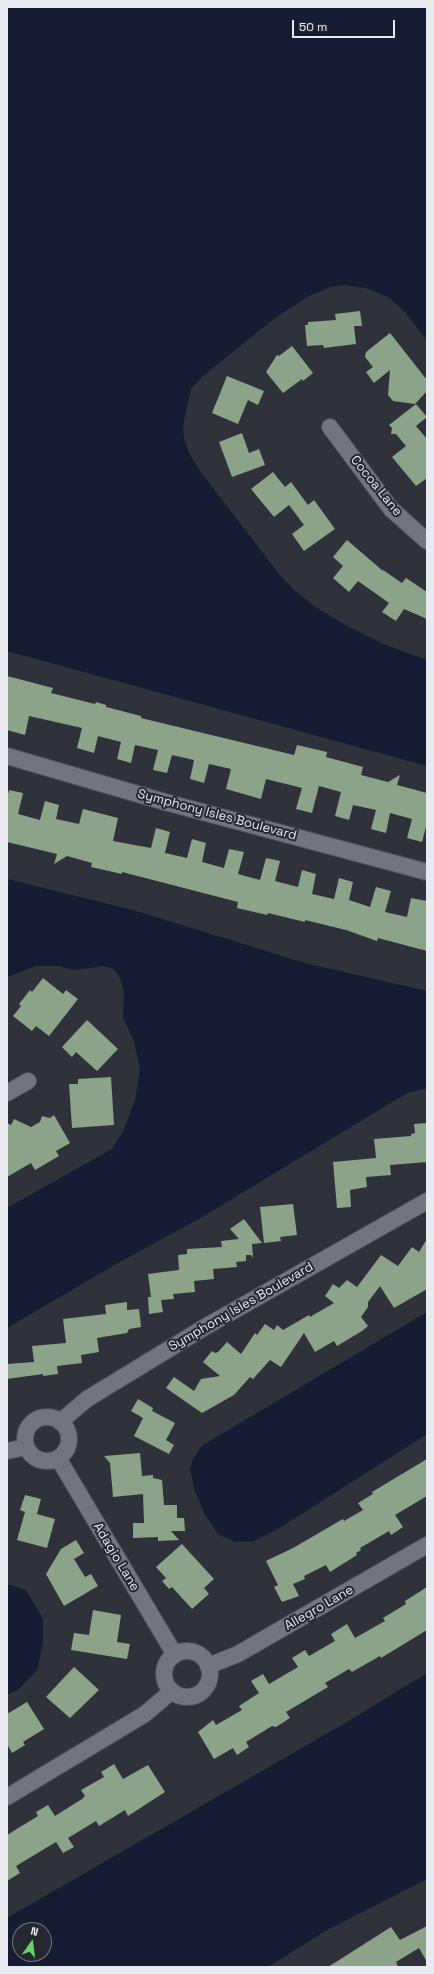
<!DOCTYPE html>
<html>
<head>
<meta charset="utf-8">
<style>
	body { margin:0 }
	#map { position:relative; width:434px; height:1974px; overflow:hidden; background:#2f323b; font-family:"Space Grotesk",sans-serif }
	canvas { display:block }
	.frame { position:absolute; inset:0; border:8px solid #e8eaf0; pointer-events:none }
	.north { position:absolute; left:12px; top:1922px; width:40px; height:40px; box-sizing:border-box; background:#252831; border:1px solid #73767d; border-radius:50%; rotate:14deg; font-size:11px; font-weight:700; line-height:16px; text-align:center; color:#e8eaf0 }
	.north::after { content:''; display:block; margin:auto; width:14px; height:18px; background:#68d465; clip-path:polygon(50% 0,100% 100%,50% 72%,0 100%) }
	.scale { position:absolute; left:292px; top:20px; width:103px; height:18px; box-sizing:border-box; border:2px solid #e8eaf0; border-top:0; padding-left:5px; font-size:12px; line-height:14px; white-space:nowrap; color:#e8eaf0; -webkit-text-stroke:3px #252831; paint-order:stroke }
</style>
</head>
<body>
<div id="map">
<canvas width="434" height="1974"></canvas>
<div class="frame"></div>
<div class="north">N</div>
<div class="scale">50 m</div>
</div>
<script>
const ctx = document.querySelector('canvas').getContext('2d');
ctx.lineJoin = 'round';
function fill(path, color) {
  ctx.fillStyle = color;
  ctx.fill(path, 'evenodd');
}
function toPath(rows) {
  const path = new Path2D();
  for (const r of rows) {
    if (r.length === 3) {
      path.moveTo(r[0] + r[2], r[1]);
      path.arc(r[0], r[1], r[2], 0, 2 * Math.PI);
      continue;
    }
    path.moveTo(r[0], r[1]);
    for (let i = 2; i < r.length; i += 2) path.lineTo(r[i], r[i + 1]);
  }
  return path;
}
function strokePath(path, color, width, dash) {
  ctx.strokeStyle = color;
  ctx.lineWidth = width;
  ctx.lineCap = dash ? 'butt' : 'round';
  ctx.setLineDash(dash || []);
  ctx.stroke(path);
}
function label(font, color, halo, rows, align = 'center') {
  ctx.font = font + ' "Space Grotesk",sans-serif';
  ctx.lineWidth = 4;
  ctx.setLineDash([]);
  ctx.textBaseline = 'middle';
  ctx.strokeStyle = halo;
  ctx.fillStyle = color;
  for (const [text, x, y, turn = 0] of rows) {
    ctx.save();
    ctx.translate(x, y);
    ctx.rotate((+turn || 0) * Math.PI / 180);
    ctx.textAlign = isNaN(turn) ? turn : align;
    if (halo) ctx.strokeText(text, 0, 0);
    ctx.fillText(text, 0, 0);
    ctx.restore();
  }
}
fill(toPath([
	[7,7,427,7,427,341,405,312,388,297,365,288,345,285,330,287,309,296,275,318,203,376,191,389,183,426,184,439,189,453,200,471,279,574,295,591,317,608,347,626,383,644,427,660,427,766,7,651],
	[7,879,133,910,305,963,427,991,427,1088,407,1093,204,1216,116,1264,7,1328,7,1208,112,1149,123,1132,135,1100,140,1071,134,1041,123,1017,124,992,119,975,112,968,104,966,74,970,59,966,36,966,7,977],
	[427,1312,427,1434,278,1529,254,1541,235,1542,218,1534,204,1513,195,1491,190,1469,193,1459,203,1445],
	[7,1584,26,1590,43,1619,43,1643,37,1670,18,1690,7,1695],
	[427,1673,427,1879,327,1930,268,1967,7,1967,7,1918,347,1722],
	[20,1930,44,1930,44,1954,20,1954]
]), '#151c34');
fill(toPath([
	[360,311,362,326,354,326,356,344,324,348,323,345,307,346,305,325,308,325,308,322,336,320,335,314],
	[390,333,427,380,427,391,415,404,393,401,388,395,390,370,374,383,366,372,373,367,365,357,366,352],
	[292,346,313,373,303,381,302,379,283,393,266,372,277,355,279,356],
	[227,376,264,391,258,405,248,400,238,424,212,413],
	[416,404,427,417,416,426,427,439,427,478,416,486,392,457,406,446,396,434,391,434,392,428,389,425],
	[242,433,249,453,259,449,265,465,232,477,219,442],
	[273,472,285,487,291,482,308,505,314,500,335,529,304,551,292,534,304,525,289,505,274,517,251,489],
	[347,540,383,571,383,570,402,583,406,578,427,592,427,619,404,609,396,621,382,612,389,603,358,581,349,592,333,578,343,566,333,557],
	[7,676,53,688,51,693,95,704,96,702,106,705,106,707,141,716,141,718,294,755,297,745,327,752,326,757,363,767,361,775,388,782,400,775,397,785,427,793,427,823,422,842,407,838,412,819,390,813,386,833,371,829,376,810,353,805,349,820,335,816,341,792,319,786,312,813,296,809,302,788,266,779,261,799,226,789,231,769,209,764,204,783,190,779,194,760,172,755,167,773,153,770,158,750,135,745,131,763,117,759,121,742,98,736,94,753,77,748,82,728,29,716,25,735,7,730],
	[9,790,23,793,18,814,40,820,45,801,59,805,56,819,79,824,83,809,118,818,113,841,151,848,156,828,170,832,165,853,187,858,192,839,206,843,202,862,224,868,229,849,244,852,238,874,260,880,266,858,280,861,275,881,298,887,302,870,316,874,312,894,334,899,339,878,353,882,349,900,370,907,376,887,391,891,385,912,407,917,411,898,427,901,427,951,378,938,377,941,346,930,305,920,305,922,268,913,267,915,237,908,238,902,122,872,122,874,91,867,92,863,67,856,54,864,57,854,7,842,7,799],
	[43,978,63,994,66,990,78,999,49,1036,36,1026,32,1031,13,1016,21,1006,19,1004,30,990,32,992],
	[87,1020,118,1049,97,1071,76,1052,72,1057,62,1047],
	[111,1077,114,1125,72,1128,69,1084,78,1084,78,1079],
	[54,1115,70,1143,56,1151,59,1156,35,1170,31,1163,7,1177,7,1123,11,1125,14,1119,31,1127,40,1122,42,1116,50,1118],
	[427,1123,427,1162,390,1165,391,1175,366,1177,367,1187,350,1190,351,1207,337,1208,333,1162,376,1158,374,1139,411,1136,411,1134,415,1133,414,1124],
	[293,1204,297,1235,280,1237,281,1241,264,1243,260,1207],
	[244,1219,262,1243,252,1244,253,1258,251,1255,246,1255,246,1261,236,1262,237,1267,213,1269,214,1279,194,1281,195,1292,173,1294,174,1299,161,1300,163,1312,149,1314,148,1297,151,1297,148,1274,179,1270,178,1255,187,1254,187,1249,222,1247,221,1241,239,1239,230,1229],
	[427,1239,427,1289,394,1308,380,1286,368,1302,368,1307,361,1317,368,1326,362,1331,337,1346,334,1341,315,1352,304,1333,281,1367,270,1360,253,1379,250,1377,234,1395,202,1413,166,1388,174,1377,194,1391,201,1379,220,1376,203,1362,212,1351,215,1353,218,1352,227,1342,241,1354,255,1333,257,1335,265,1324,274,1330,277,1325,283,1330,309,1315,310,1317,334,1303,325,1296,333,1284,339,1288,347,1280,357,1287,381,1255,398,1266,412,1247,419,1252],
	[127,1302,127,1310,139,1309,141,1327,129,1329,127,1333,97,1338,99,1352,81,1355,82,1363,57,1366,58,1374,43,1376,43,1374,7,1379,7,1364,34,1362,32,1346,66,1343,63,1319,106,1314,105,1305],
	[138,1399,153,1408,152,1411,175,1423,166,1440,174,1445,169,1454,134,1436,143,1418,131,1411],
	[140,1453,142,1476,153,1475,153,1478,162,1480,164,1505,177,1505,177,1518,184,1518,185,1531,171,1531,179,1540,158,1541,158,1537,133,1538,133,1523,144,1523,143,1494,113,1497,110,1463,104,1456],
	[427,1459,427,1496,395,1515,403,1527,391,1535,389,1531,360,1548,361,1550,356,1553,357,1555,330,1572,326,1565,304,1576,305,1579,293,1584,299,1596,282,1602,274,1587,278,1585,266,1561,293,1548,343,1519,344,1521,363,1510,358,1503,373,1494,372,1492],
	[25,1495,41,1499,37,1514,55,1519,47,1548,17,1540,25,1512,20,1510],
	[76,1540,84,1553,74,1559,85,1577,91,1574,98,1586,64,1606,46,1574,61,1549],
	[182,1544,214,1579,204,1588,209,1594,192,1609,172,1587,169,1589,162,1581,166,1578,156,1567],
	[427,1587,427,1630,381,1658,380,1656,352,1672,349,1669,325,1683,328,1687,286,1712,290,1718,276,1727,272,1726,246,1742,249,1747,237,1755,233,1748,214,1759,198,1732,213,1720,216,1725,242,1710,239,1706,259,1693,251,1681,263,1674,269,1684,298,1667,292,1658,305,1650,309,1656,335,1641,331,1634,347,1624,355,1638,385,1621,383,1618,406,1604,405,1601],
	[93,1610,121,1615,117,1642,130,1644,127,1659,71,1650,74,1633,89,1635],
	[74,1667,99,1690,70,1718,46,1697],
	[27,1702,44,1729,23,1742,25,1745,12,1753,7,1744,7,1714],
	[114,1764,123,1779,148,1765,165,1792,128,1816,125,1810,99,1826,96,1821,68,1838,74,1847,63,1853,56,1842,16,1866,20,1873,7,1881,7,1835,38,1816,36,1812,48,1805,55,1816,82,1799,85,1796,81,1790,104,1777,101,1772],
	[427,1926,427,1962,419,1948,396,1962,398,1967,328,1967,391,1927,400,1940]
]), '#8ba389');
const street = toPath([
	[330,427,391,509,427,541],
	[7,756,165,802,427,872],
	[7,1093,28,1081],
	[47,1439,22],
	[60,1422,87,1399,205,1327,427,1201],
	[7,1451,26,1447],
	[58,1458,175,1655],
	[187,1674,23],
	[208,1666,238,1654,427,1545],
	[7,1797,145,1714,172,1691]
]);
strokePath(street, '#4d5058', 18);
strokePath(street, '#727580', 16);
label('13px', '#e8eaf0', '#252831', [
	["Cocoa Lane",376,486,51],
	["Symphony Isles Boulevard",217,815,15],
	["Symphony Isles Boulevard",241,1307,-30],
	["Adagio Lane",116,1557,59],
	["Allegro Lane",319,1608,-30]
]);
</script>
</body>
</html>
